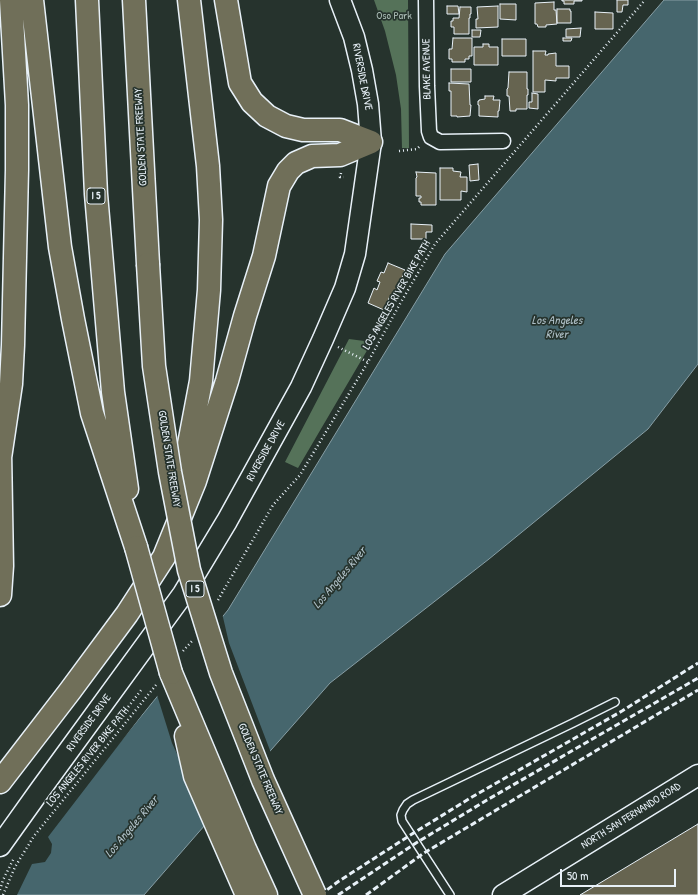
<!DOCTYPE html>
<html>
<head>
<meta charset="utf-8">
<style>
	body { margin:0 }
	#map { position:relative; width:698px; height:895px; overflow:hidden; background:#26332d; font-family:"Patrick Hand",sans-serif }
	canvas { display:block }
	.scale { position:absolute; left:560px; top:869px; width:116px; height:18px; box-sizing:border-box; border:2px solid #e8f1f8; border-top:0; padding-left:5px; font-size:12px; line-height:14px; white-space:nowrap; color:#e8f1f8; -webkit-text-stroke:3px #26332d; paint-order:stroke }
</style>
</head>
<body>
<div id="map">
<canvas width="698" height="895"></canvas>
<div class="scale">50 m</div>
</div>
<script>
const ctx = document.querySelector('canvas').getContext('2d');
ctx.lineJoin = 'round';
function fill(path, color) {
  ctx.fillStyle = color;
  ctx.fill(path, 'evenodd');
}
function toPath(rows) {
  const path = new Path2D();
  for (const r of rows) {
    path.moveTo(r[0], r[1]);
    for (let i = 2; i < r.length; i += 2) path.lineTo(r[i], r[i + 1]);
  }
  return path;
}
function strokePath(path, color, width, dash) {
  ctx.strokeStyle = color;
  ctx.lineWidth = width;
  ctx.lineCap = dash ? 'butt' : 'round';
  ctx.setLineDash(dash || []);
  ctx.stroke(path);
}
function label(font, color, halo, rows, align = 'center') {
  ctx.font = font + ' "Patrick Hand",sans-serif';
  ctx.lineWidth = 3.5;
  ctx.setLineDash([]);
  ctx.textBaseline = 'middle';
  ctx.strokeStyle = halo;
  ctx.fillStyle = color;
  for (const [text, x, y, turn = 0] of rows) {
    ctx.save();
    ctx.translate(x, y);
    ctx.rotate((+turn || 0) * Math.PI / 180);
    ctx.textAlign = isNaN(turn) ? turn : align;
    if (halo) ctx.strokeText(text, 0, 0);
    ctx.fillText(text, 0, 0);
    ctx.restore();
  }
}
fill(toPath([
	[374,0,408,0,409,148,402,148,401,109,396,75,385,31],
	[349,339,372,342,298,468,285,462]
]), '#557259');
const water = toPath([
	[664,0,698,0,698,364,648,429,489,559,330,683,198,833,144,895,0,895,44,835,228,610,445,254,664,0]
]);
fill(water, '#46666d');
strokePath(water, '#879ea5', 1);
fill(toPath([
	[222,613,229,643,271,753,209,823,172,743,157,695,48,837,52,844,51,853,45,862,32,864,17,895,0,895,0,884,43,834]
]), '#26332d');
const building = toPath([
	[562,0,582,0,582,1,574,1,574,4,564,4,564,1,562,1,562,0],
	[617,0,628,0,628,5,623,5,622,12,617,12,617,0],
	[554,2,554,10,556,10,557,24,546,25,546,27,538,27,537,24,535,24,535,3,554,2],
	[500,4,516,4,516,20,500,19,500,4],
	[447,6,458,6,459,14,447,14,447,6],
	[498,6,498,27,476,28,476,19,478,19,477,7,498,6],
	[460,7,471,7,471,14,470,14,470,18,469,18,469,34,454,34,454,27,451,27,451,21,453,21,453,18,459,18,460,7],
	[557,9,570,9,570,11,571,11,571,23,557,23,557,9],
	[595,12,613,13,613,29,595,29,595,12],
	[581,28,580,37,566,37,566,29,581,28],
	[472,30,481,30,480,37,472,37,472,30],
	[453,38,472,38,472,56,469,56,469,59,465,59,465,62,452,62,452,59,449,59,449,49,452,49,453,38],
	[563,38,572,38,571,41,563,41,563,38],
	[502,39,526,39,526,56,502,56,502,39],
	[483,44,489,44,489,47,498,47,498,65,474,65,474,47,483,47,483,44],
	[533,51,546,51,545,55,548,55,548,54,556,53,556,66,569,66,569,78,556,78,556,81,545,80,545,92,533,92,533,51],
	[451,69,471,69,471,82,451,82,451,69],
	[509,72,527,72,527,89,528,89,528,95,527,95,527,109,516,109,516,111,510,111,509,96,507,96,507,89,508,88,509,72],
	[449,83,469,84,470,105,471,105,470,116,457,117,457,116,451,116,451,91,449,91,449,83],
	[532,93,538,94,538,109,529,108,529,102,532,102,532,93],
	[485,96,494,96,493,100,500,100,499,111,498,111,498,117,479,116,479,105,478,105,478,101,479,101,479,100,485,99,485,96],
	[478,164,479,180,470,181,469,165,478,164],
	[440,168,453,168,453,171,461,172,460,177,467,177,467,192,461,191,461,200,440,200,440,168],
	[416,172,436,173,436,205,421,205,421,202,419,202,419,198,421,198,421,196,416,196,416,178,417,177,416,172],
	[411,224,432,225,432,232,426,232,426,239,411,239,411,224],
	[388,263,405,270,394,298,390,296,384,310,368,303,374,288,377,290,380,282,377,281,381,272,384,273,388,263],
	[698,824,698,895,580,895,698,824]
]);
fill(building, '#666450');
strokePath(building, '#e8f1f8', 1);
const service = toPath([
	[450,895,402,821,401,815,403,810,407,804,413,800,573,723,615,702]
]);
const minor = toPath([
	[426,0,427,86,429,131,431,137,440,142,503,141]
]);
const secondary = toPath([
	[0,846,40,790,183,594,227,521,301,387,323,339,345,288,355,254,371,142,368,104,362,70,354,37,340,0],
	[503,895,698,775]
]);
const motorway = toPath([
	[32,0,60,247,73,319,92,413,136,547],
	[87,0,96,194,113,392,127,489],
	[134,0,148,264],
	[226,0,240,83,252,102,267,116,286,126,303,130,340,130,371,142],
	[0,450,2,566,0,595],
	[0,458,11,384,13,345,17,170,17,105,11,0],
	[180,482,186,460,201,381,209,290,211,220,208,166,189,0],
	[171,673,245,849,266,895],
	[186,736,195,776,247,895],
	[0,782,70,691,127,614,164,557,195,481,227,381,245,316,264,256,279,186,288,171,296,163,312,156,340,155,371,142]
]);
strokePath(service, '#e8f1f8', 10);
strokePath(minor, '#e8f1f8', 17);
strokePath(secondary, '#e8f1f8', 23);
strokePath(motorway, '#e8f1f8', 25);
strokePath(toPath([
	[399,151,417,149,420,146],
	[341,173,340,177,344,177],
	[338,347,368,362],
	[218,600,273,505,300,475,368,362,401,302,435,244,645,0],
	[183,651,192,641],
	[55,802,142,689],
	[0,890,3,880,14,858],
	[3,895,15,867,34,836,156,685]
]), '#e8f1f8', 2.5, [1, 3]);
strokePath(service, '#26332d', 7);
strokePath(minor, '#26332d', 14);
strokePath(secondary, '#26332d', 20);
strokePath(motorway, '#706f59', 22);
strokePath(toPath([
	[320,895,339,881,412,834,472,797,622,711,698,663],
	[338,895,416,843,487,800,698,678],
	[366,895,424,853,698,690]
]), '#e8f1f8', 3, [6, 3]);
const motorwayBridge = toPath([
	[148,264,154,366,170,472,189,570,221,673,263,780,315,895],
	[136,547,171,673]
]);
strokePath(motorwayBridge, '#e8f1f8', 25, []);
strokePath(motorwayBridge, '#706f59', 22);
for (const [x, y, w] of [
	[96,196,18],
	[195,589,18]
]) {
  const box = new Path2D();
  box.roundRect(x - w / 2, y - 8, w, 16, 3);
  ctx.fillStyle = '#26332d';
  ctx.fill(box);
  strokePath(box, '#e8f1f8', 1);
}
label('bold 10px', '#e8f1f8', null, [
	["I 5",96,196],
	["I 5",195,589]
]);
label('11px', '#adbeb8', '#26332d', [
	["Oso Park",394,16]
]);
label('11px', '#e8f1f8', '#26332d', [
	["BLAKE AVENUE",427,69,-91],
	["RIVERSIDE DRIVE",362,77,79],
	["GOLDEN STATE FREEWAY",141,137,-93],
	["LOS ANGELES RIVER BIKE PATH",397,295,-60],
	["RIVERSIDE DRIVE",266,451,-61],
	["GOLDEN STATE FREEWAY",169,459,81],
	["RIVERSIDE DRIVE",89,723,-54],
	["LOS ANGELES RIVER BIKE PATH",88,757,-51],
	["GOLDEN STATE FREEWAY",260,769,67],
	["NORTH SAN FERNANDO ROAD",631,816,-32]
]);
label('italic 12px', '#afc0c7', '#26332d', [
	["Los Angeles",557,321],
	["River",557,335],
	["Los Angeles River",340,578,-50],
	["Los Angeles River",132,827,-50]
]);
</script>
</body>
</html>
